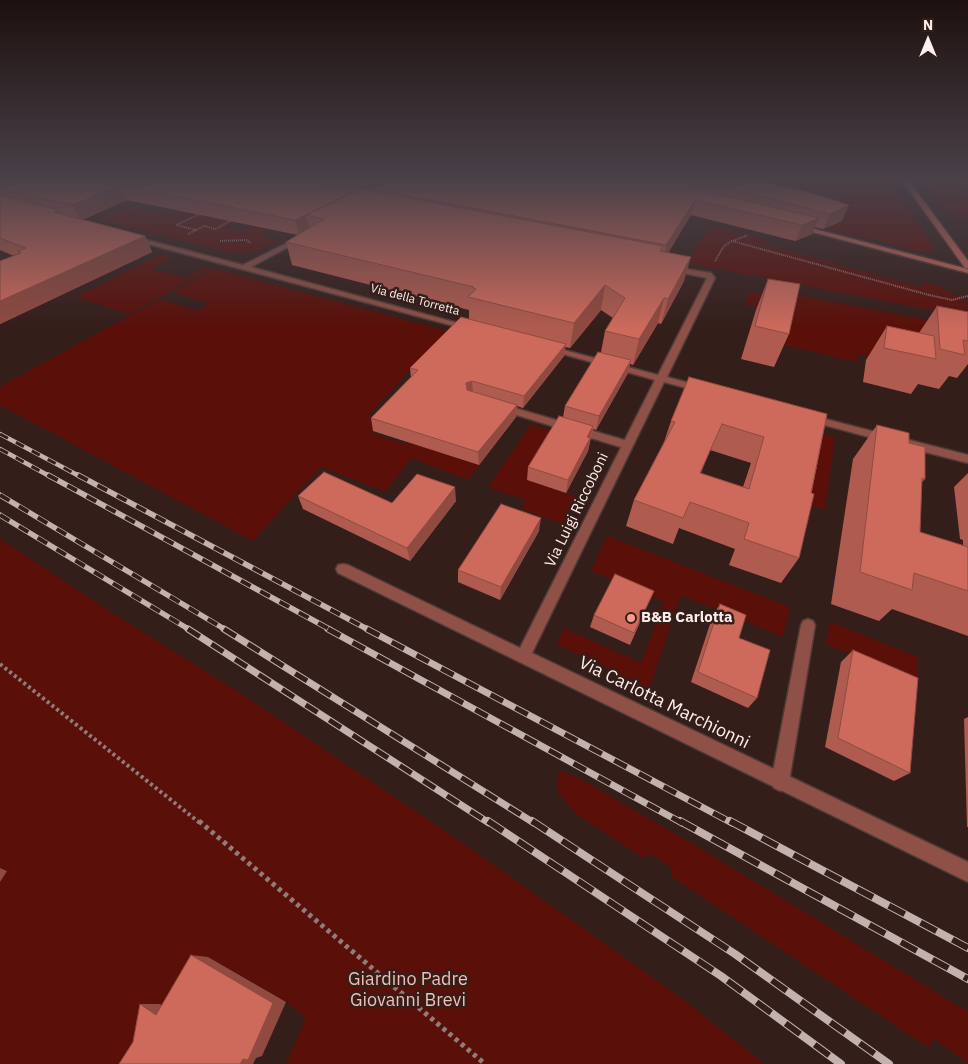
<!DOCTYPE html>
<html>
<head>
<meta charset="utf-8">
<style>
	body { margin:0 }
	#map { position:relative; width:968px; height:1064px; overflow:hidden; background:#341e1a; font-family:"IBM Plex Sans",sans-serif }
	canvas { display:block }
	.north { position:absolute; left:903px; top:15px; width:50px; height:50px; -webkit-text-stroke:4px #341e1a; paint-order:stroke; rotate:0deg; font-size:14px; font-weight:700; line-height:20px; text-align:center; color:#ffeeec }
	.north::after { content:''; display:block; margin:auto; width:18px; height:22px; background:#ffeeec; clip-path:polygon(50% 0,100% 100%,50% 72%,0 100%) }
</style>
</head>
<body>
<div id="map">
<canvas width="968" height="1064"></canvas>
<div class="north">N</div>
</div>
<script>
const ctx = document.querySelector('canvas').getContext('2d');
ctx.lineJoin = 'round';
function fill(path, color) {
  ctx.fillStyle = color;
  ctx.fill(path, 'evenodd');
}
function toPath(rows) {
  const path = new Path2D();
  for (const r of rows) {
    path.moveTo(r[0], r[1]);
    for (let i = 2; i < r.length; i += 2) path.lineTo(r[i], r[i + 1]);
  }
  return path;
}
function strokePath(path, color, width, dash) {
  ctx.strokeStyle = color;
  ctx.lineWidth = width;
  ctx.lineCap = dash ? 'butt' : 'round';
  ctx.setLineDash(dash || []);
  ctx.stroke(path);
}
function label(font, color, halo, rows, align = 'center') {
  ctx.font = font + ' "IBM Plex Sans",sans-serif';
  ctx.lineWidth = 5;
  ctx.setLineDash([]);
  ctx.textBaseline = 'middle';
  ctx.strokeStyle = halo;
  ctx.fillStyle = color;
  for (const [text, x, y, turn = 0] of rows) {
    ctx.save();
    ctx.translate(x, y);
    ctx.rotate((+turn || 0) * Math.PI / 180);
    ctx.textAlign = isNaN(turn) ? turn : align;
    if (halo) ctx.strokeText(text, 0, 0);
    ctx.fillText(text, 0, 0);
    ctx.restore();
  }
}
fill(toPath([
	[751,180,887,180,936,250,931,252,918,251,772,214],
	[924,182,968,188,968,215,949,212],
	[229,188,247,217,226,228,242,232,254,225,270,229,260,235,278,241,258,251,235,254,96,219,129,207,165,216,170,216],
	[715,226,766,240,765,244,919,287,923,282,937,285,967,302,967,317,687,263,706,233],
	[159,255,172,258,151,269,186,278,207,267,212,268,128,314,76,297],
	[215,269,446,331,368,416,382,421,372,433,406,445,416,434,430,447,479,465,468,480,411,458,386,492,321,467,253,541,0,405,0,387,159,299,197,311,210,303,173,292],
	[770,290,967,328,906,335,907,358,891,361,858,354,857,362,784,345,790,315,745,305,749,291,768,295],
	[531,425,557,432,527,480,577,497,563,524,521,509,526,500,488,487],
	[800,428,835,437,825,510,743,483,748,473],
	[607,536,790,607,783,637,681,595,649,689,557,644,564,628,641,663,664,602,591,571],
	[0,539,114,614,246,697,467,846,684,1000,764,1064,286,1064,306,1018,286,1002,208,957,176,1014,160,1004,139,1064,0,1064,0,882,7,871,0,868],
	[830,622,918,657,918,681,826,644],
	[559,771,577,777,696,846,968,1012,968,1064,934,1038,929,1048,672,877,672,868,650,854,643,858,576,814,557,791]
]), '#5a0f09');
const lane = toPath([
	[501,404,631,442,632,445,627,449,497,409,496,407,501,404],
	[808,619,813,621,815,625,789,782,786,788,780,791,774,788,771,782,801,625,803,621,808,619]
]);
const street = toPath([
	[131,236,243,265,299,237,303,237,303,239,251,267,476,328,469,330,129,239,128,238,131,236],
	[668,266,711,273,715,278,667,377,704,387,706,389,701,392,664,382,532,653,968,862,968,882,338,573,336,569,338,565,343,564,348,565,520,648,655,380,545,349,549,346,658,375,707,278,668,270,668,266],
	[810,415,891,436,892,438,887,442,806,420,805,418,806,416,810,415],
	[909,440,968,455,968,463,905,447,904,444,909,440]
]);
const secondary = toPath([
	[902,180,908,180,968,261,968,268,965,268,902,180],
	[953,180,968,180,968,184,954,181,953,180],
	[799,225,968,269,968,273,797,228,797,226,799,225]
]);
strokePath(lane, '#503b37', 3);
strokePath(street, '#503b37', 3);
strokePath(secondary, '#503b37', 3);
strokePath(toPath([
	[196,230,204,226,216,229,233,219],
	[188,234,196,230,176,225,200,214],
	[220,241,246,240,251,243],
	[733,241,748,235],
	[715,261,724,246,732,241,929,295,952,300,968,296]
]), '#907c79', 2, [1, 1]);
strokePath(toPath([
	[0,664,200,823]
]), '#907c79', 4, [3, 3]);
strokePath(toPath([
	[199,821,485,1064]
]), '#907c79', 5, [4, 4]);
fill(lane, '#8e5047');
fill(street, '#8e5047');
fill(secondary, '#c96658');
const railFar3 = toPath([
	[0,434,81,477],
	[0,449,51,477]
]);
const railFar2 = toPath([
	[48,475,331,630],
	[78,475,369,630],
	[0,495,226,630],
	[0,515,190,630]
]);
const railFar1 = toPath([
	[188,629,489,823],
	[224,629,534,823],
	[328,629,682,823],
	[367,629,732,823]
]);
const rail = toPath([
	[488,821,721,976,841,1064],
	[532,821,735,954,889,1064],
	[680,821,968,979],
	[730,821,968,948]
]);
strokePath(railFar3, '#c3b1ae', 4.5);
strokePath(railFar2, '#c3b1ae', 5.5);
strokePath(railFar1, '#c3b1ae', 7);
strokePath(rail, '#c3b1ae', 8);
strokePath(railFar3, '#341e1a', 3, [9]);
strokePath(railFar2, '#341e1a', 4, [11]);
strokePath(railFar1, '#341e1a', 5, [14]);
strokePath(rail, '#341e1a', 6, [18]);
fill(toPath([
	[0,180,758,180,811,193,842,221,823,229,815,227,812,234,795,241,691,215,668,253,684,281,661,324,658,323,633,365,630,364,628,373,596,430,593,429,588,451,566,493,527,480,528,467,563,417,565,406,601,352,605,331,613,318,601,310,570,348,565,347,564,356,523,408,517,406,516,417,479,465,373,431,371,418,411,378,410,368,469,319,469,310,292,265,286,242,298,235,127,200,82,220,145,236,152,252,0,324,0,261,14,256,0,250],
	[768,279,789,334,774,367,741,359,756,310],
	[937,306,968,312,968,364,957,378,949,376,939,389,918,384,911,394,863,382,866,360,887,326,919,333],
	[827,414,799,558,781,583,729,565,735,549,679,528,673,544,626,526,634,500,664,442,671,421],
	[710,450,751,463,743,487,701,473],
	[877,425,909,443,925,479,922,482,920,532,963,546,963,540,960,539,954,487,968,473,968,636,892,609,879,621,831,604,853,459],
	[298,496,392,503,456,501,410,561,303,509],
	[539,531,500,600,458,582,458,570],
	[654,591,630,645,590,627,594,615],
	[720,604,757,698,748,708,691,682,713,615],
	[853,650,910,773,894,781,825,747,841,662],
	[968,717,968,827,967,827,964,719]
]), '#b05b4f');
fill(toPath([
	[376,180,406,180,373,189,374,196,363,202,360,187],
	[121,185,127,200,80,220,72,205],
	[350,193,352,208,306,215,310,230,299,235,295,220],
	[695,200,691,215,663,261,666,245],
	[849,205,842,221,823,229,830,214],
	[59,210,68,226,54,212],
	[819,218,812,234,795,241,802,225],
	[145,236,152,252,0,324,0,301],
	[691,257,684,281,661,324,668,299],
	[605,285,601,310,570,348,574,323],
	[664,298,658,323,633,365,639,339],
	[566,344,564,356,523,408,524,396],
	[631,360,628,373,596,430,599,416],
	[472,381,473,393,467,395,466,383],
	[517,405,516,417,479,465,478,452],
	[593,426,588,451,566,493,568,480,587,437],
	[455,487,456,501,410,561,407,548],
	[541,518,539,531,500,600,501,587],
	[0,868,7,871,0,882],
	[191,955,208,957,286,1002,262,1056,256,1058,253,1064,240,1064],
	[140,1004,160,1004,176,1014,156,1015]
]), '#904a40');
const building = toPath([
	[0,180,286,180,350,193,295,220,121,185,72,205,0,188,0,180],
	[321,180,376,180,360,187,321,180],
	[392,180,657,180,819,218,802,225,695,200,666,245,373,189,392,180],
	[689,180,757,180,811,193,849,205,830,214,733,189,689,180],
	[362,189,663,246,660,251,691,257,668,299,664,298,639,339,605,331,625,298,605,285,574,323,468,297,476,289,473,288,474,287,286,242,324,219,306,215,362,189],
	[0,195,59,210,54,212,145,236,0,301,0,261,21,253,18,251,26,248,0,238,0,195],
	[768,279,800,284,789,334,755,326,768,279],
	[937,306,968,312,968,341,963,340,965,355,940,349,937,306],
	[461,317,566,344,524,396,472,381,466,383,467,390,517,405,478,452,371,418,418,370,410,368,461,317],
	[887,326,934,336,936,359,884,348,887,326],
	[598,352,631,360,599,416,565,406,598,352],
	[689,377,827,414,811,493,814,494,799,558,744,539,749,523,690,502,683,518,634,500,675,422,671,421,689,377],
	[722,424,764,437,749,489,700,473,722,424],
	[559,416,593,426,587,437,590,438,568,480,528,467,559,416],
	[877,425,909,433,909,443,925,447,925,479,922,478,920,532,968,547,968,591,914,573,912,590,860,572,877,425],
	[324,472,392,503,417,474,455,487,407,548,298,496,324,472],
	[501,504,541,518,501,587,458,570,501,504],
	[615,574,654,591,634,633,594,615,615,574],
	[720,604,746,615,739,638,770,650,757,698,698,672,720,604],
	[853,650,918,678,910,773,838,738,853,650],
	[191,955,273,1003,248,1060,243,1059,240,1064,119,1064,133,1042,140,1004,156,1015,191,955]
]);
fill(building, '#cd6a5c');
strokePath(building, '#904a40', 1);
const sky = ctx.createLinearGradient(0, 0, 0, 329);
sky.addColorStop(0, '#1d100e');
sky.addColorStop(0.55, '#4a4149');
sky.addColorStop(1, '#4a414900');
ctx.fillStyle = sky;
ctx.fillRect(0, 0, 968, 329);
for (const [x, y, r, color] of [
	[631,618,5,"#f59d8f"]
]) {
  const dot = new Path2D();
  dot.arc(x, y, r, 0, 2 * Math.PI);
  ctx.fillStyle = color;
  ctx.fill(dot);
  strokePath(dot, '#341e1a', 2);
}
label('12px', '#ffeeec', '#341e1a', [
	["Via della Torretta",415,300,15]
]);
label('15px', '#ffeeec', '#341e1a', [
	["Via Luigi Riccoboni",577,510,-64]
]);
label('bold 15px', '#ffeeec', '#341e1a', [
	["B&B Carlotta",641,618]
], 'left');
label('18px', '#ffeeec', '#341e1a', [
	["Via Carlotta Marchionni",664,703,26]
]);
label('18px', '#f4beb5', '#341e1a', [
	["Giardino Padre",408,980],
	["Giovanni Brevi",408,1001]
]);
</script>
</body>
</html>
